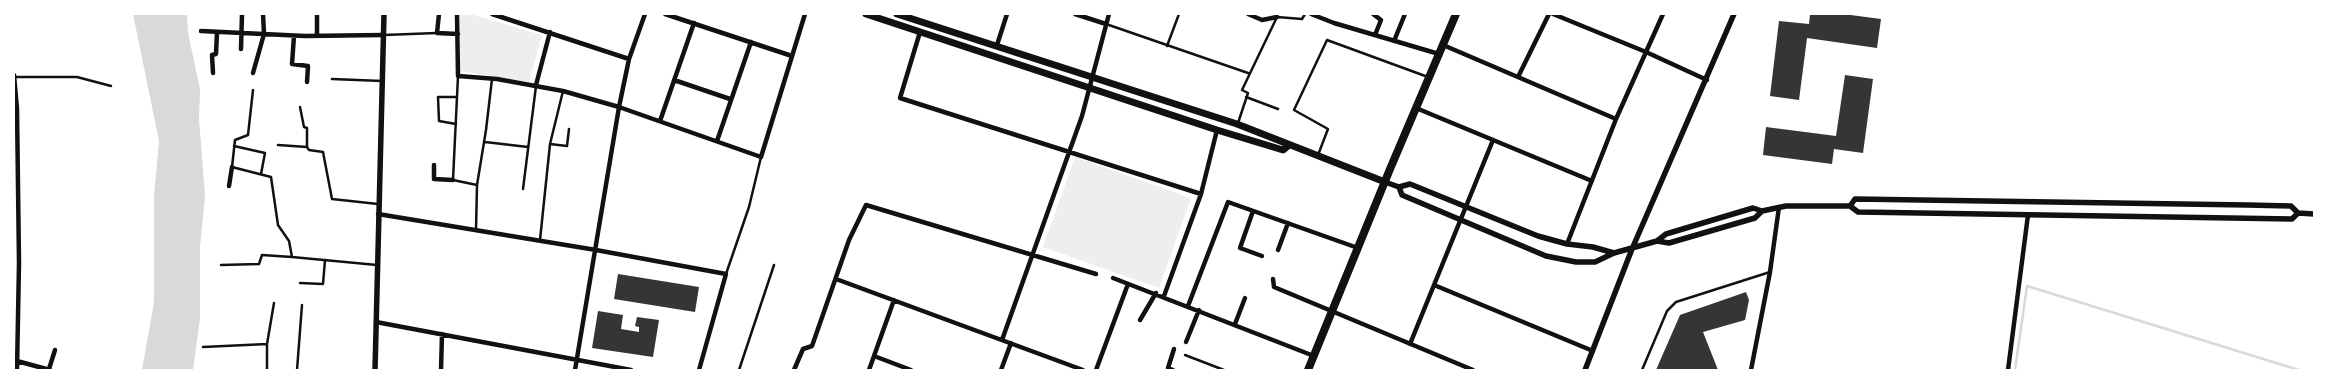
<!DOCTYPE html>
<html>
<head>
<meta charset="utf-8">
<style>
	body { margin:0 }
	#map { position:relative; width:2328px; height:384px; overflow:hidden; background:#fff; font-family:Quicksand,sans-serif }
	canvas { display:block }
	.frame { position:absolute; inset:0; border:15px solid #fff; pointer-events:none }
</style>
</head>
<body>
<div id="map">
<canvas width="2328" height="384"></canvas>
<div class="frame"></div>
</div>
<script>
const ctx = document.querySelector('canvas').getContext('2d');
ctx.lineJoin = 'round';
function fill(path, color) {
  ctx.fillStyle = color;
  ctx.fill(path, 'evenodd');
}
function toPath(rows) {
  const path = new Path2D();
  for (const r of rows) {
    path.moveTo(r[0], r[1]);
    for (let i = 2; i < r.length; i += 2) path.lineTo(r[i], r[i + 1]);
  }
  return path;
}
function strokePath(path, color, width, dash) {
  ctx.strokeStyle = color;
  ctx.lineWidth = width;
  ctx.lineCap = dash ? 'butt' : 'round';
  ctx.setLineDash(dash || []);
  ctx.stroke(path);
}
fill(toPath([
	[460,14,470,14,542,35,529,82,460,71],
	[1075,157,1191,198,1159,288,1043,247]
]), '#eee');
fill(toPath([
	[133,14,187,14,188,33,200,89,199,119,205,196,200,247,200,319,193,370,142,370,154,302,154,196,159,141]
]), '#d9d9d9');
strokePath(toPath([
	[2015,370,2027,286,2299,370]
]), '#d9d9d9', 2.5);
fill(toPath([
	[1810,14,1843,14,1881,19,1877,48,1807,38,1799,100,1770,96,1779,21,1809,24],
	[1845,75,1873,79,1863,153,1834,149,1832,164,1763,155,1766,127,1836,136],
	[618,274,699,287,695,312,614,299],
	[1746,292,1749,300,1745,320,1703,332,1718,370,1656,370,1680,315],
	[598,311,623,315,621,329,639,332,639,327,635,326,637,317,659,320,653,357,592,348]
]), '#353535');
strokePath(toPath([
	[1106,24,1248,73],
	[384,35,437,33],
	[1167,46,1179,14],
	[458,76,453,180,477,185],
	[14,77,77,77,111,86],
	[332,79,382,81],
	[253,90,248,135,235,140,232,167,271,177,278,225,289,241,292,257,377,265],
	[1246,97,1278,109],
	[300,107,304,127,307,128,307,147],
	[1238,123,1248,93,1242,90,1277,17,1302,19,1305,14],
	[456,124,439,121,438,97,457,97],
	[485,142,528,147],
	[550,144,567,146,569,129],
	[278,145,307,147,309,150,323,152,332,199,378,204],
	[234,146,265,153,261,174],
	[1318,155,1328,129,1294,110,1327,40,1428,77],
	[523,189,536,86],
	[476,230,477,185,486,130,492,79],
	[540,240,550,144,563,91],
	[221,265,259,264,262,255,292,257],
	[726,274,749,207,761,157],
	[300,283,323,284,325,260],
	[203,347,267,344],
	[1185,355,1224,370],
	[267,370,267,344,274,303],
	[297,370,302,305],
	[739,370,774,265],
	[1642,370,1667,311,1676,302,1770,272]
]), '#111', 2.5);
strokePath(toPath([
	[317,14,317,35],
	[439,14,437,33,458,34],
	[457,14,458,76,497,79,563,91,619,107,761,157,805,14],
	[492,14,629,59],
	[665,14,792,56],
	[1075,14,1106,24],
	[1248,14,1262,20,1277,17],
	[1311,14,1334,23,1439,54],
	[1373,14,1381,20,1375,35],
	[1553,14,1646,52,1707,80],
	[201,31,305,36,384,35],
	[920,32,900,98,1201,194],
	[294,36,292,64,308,66,307,82],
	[1394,41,1405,14],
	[997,45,1007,14],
	[1443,45,1616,119],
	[241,49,242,14],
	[213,73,212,55,216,54,217,32],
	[253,73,264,34,263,14],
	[14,75,17,109,19,263,17,370],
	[1518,77,1549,14],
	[674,80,730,99],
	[536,85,550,32],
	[1416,108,1592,181],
	[660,121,694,23],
	[717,141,751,42],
	[434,165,434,179,453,180],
	[229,186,232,167],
	[1253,211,1240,248,1262,256],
	[378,214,596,250,726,274,699,370],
	[1567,244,1616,119,1663,14],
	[1278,250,1288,223],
	[1113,278,1314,356],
	[836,279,1083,370],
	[1273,279,1274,287,1473,370],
	[1434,285,1593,351],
	[1164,296,1201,194,1217,130],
	[1188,306,1228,202,1358,248],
	[1140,320,1156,293],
	[376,322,631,370],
	[1235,324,1245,298],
	[1002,340,1082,116,1109,14],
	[1186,342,1199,310],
	[1410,344,1493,140],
	[874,356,911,370],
	[17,361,50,370],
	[49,369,55,350],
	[441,370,442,334],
	[575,370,619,107,629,59,645,14],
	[794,370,803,349,812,346,849,240,866,205,1096,274],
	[869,370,894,300],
	[1001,370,1011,343],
	[1096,370,1128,284],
	[1173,370,1168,368,1174,349],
	[1751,370,1770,272,1779,207],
	[2008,370,2028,215]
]), '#111', 4.5);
strokePath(toPath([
	[1385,182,1399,187,1410,184,1538,236,1567,244,1593,247,1614,253],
	[1399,187,1402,195,1546,256,1576,262,1595,262,1614,253,1657,241,1666,234,1753,208,1762,211],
	[1850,206,1855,199,2247,205,2291,206,2298,213,2314,214],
	[1657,241,1669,243,1755,218,1762,211,1786,206,1850,206,1858,212,2292,219,2298,213],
	[375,370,384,14],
	[1585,370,1632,249,1734,14]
]), '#111', 5.5);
strokePath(toPath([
	[866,14,1217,130,1283,150,1288,146],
	[897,14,1237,124,1385,182]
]), '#111', 7);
strokePath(toPath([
	[1308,370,1390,169,1456,14]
]), '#111', 8);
</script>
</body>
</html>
